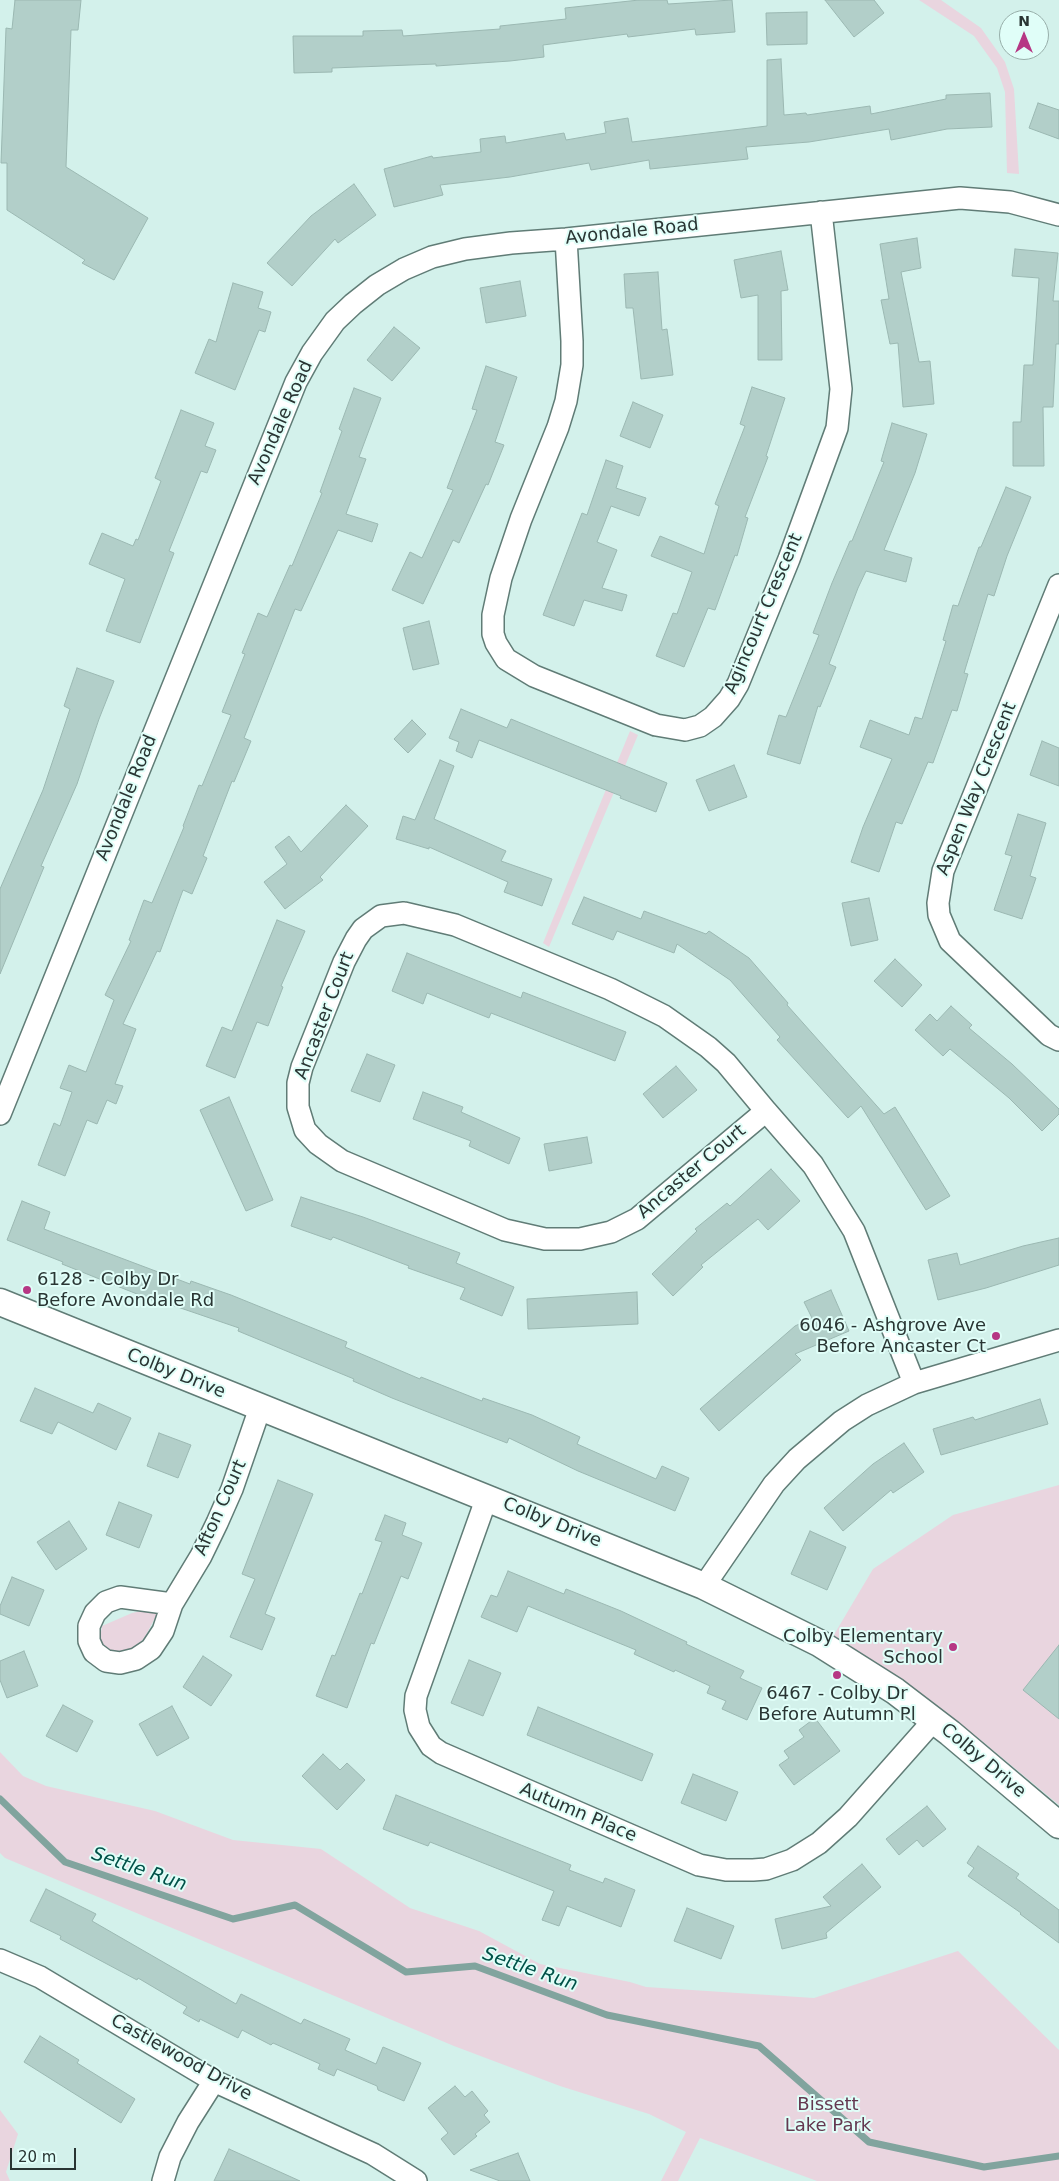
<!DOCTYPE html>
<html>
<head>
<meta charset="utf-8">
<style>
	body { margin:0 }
	#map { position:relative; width:1059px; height:2181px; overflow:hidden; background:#d3f1eb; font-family:"DejaVu Sans",sans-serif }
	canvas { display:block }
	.north { position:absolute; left:999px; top:10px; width:50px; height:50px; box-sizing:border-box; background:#e0fef8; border:1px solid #97aea9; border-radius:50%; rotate:0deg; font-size:14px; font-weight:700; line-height:20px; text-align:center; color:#293533 }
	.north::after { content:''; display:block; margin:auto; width:18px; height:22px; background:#b63784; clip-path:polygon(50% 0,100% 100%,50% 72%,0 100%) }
	.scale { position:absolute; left:10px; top:2148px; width:66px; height:22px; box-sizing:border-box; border:2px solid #293533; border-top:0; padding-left:6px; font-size:15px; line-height:18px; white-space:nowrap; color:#293533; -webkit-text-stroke:4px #e0fef8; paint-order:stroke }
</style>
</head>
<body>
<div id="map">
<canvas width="1059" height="2181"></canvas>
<div class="north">N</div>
<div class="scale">20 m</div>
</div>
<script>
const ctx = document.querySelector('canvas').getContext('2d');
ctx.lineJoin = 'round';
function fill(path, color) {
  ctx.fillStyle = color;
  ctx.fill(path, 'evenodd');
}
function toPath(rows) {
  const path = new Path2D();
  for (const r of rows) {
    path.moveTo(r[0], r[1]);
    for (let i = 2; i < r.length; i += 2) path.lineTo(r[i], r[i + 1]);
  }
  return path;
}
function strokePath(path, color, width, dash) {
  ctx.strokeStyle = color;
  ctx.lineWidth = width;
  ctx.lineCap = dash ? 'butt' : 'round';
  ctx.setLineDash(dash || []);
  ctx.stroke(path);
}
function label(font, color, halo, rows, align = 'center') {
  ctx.font = font + ' "DejaVu Sans",sans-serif';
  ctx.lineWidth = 4;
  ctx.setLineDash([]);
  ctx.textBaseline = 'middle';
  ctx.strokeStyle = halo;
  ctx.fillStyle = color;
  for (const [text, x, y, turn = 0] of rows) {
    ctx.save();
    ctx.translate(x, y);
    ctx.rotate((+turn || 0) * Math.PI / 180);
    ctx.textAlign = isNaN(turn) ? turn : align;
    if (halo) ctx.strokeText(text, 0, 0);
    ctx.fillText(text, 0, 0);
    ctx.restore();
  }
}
fill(toPath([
	[919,0,941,0,981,28,1005,62,1014,89,1019,174,1007,173,1005,92,997,68,974,36],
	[630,731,638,735,549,947,543,943],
	[1059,1485,1059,1805,977,1737,876,1665,832,1638,873,1569,953,1515],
	[152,1609,157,1614,145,1637,134,1650,124,1654,105,1650,100,1639,102,1626,132,1613],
	[0,1752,23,1776,46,1786,155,1811,233,1840,321,1849,410,1908,479,1931,540,1964,630,1982,646,1987,814,1998,958,1951,1059,2050,1059,2181,817,2181,700,2138,678,2181,661,2181,686,2132,649,2114,560,2086,454,2046,5,1858,0,1853],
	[0,2110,18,2134,6,2172,10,2181,0,2181]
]), '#e9d5df');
strokePath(toPath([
	[0,1799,65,1862,233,1919,295,1905,406,1972,475,1966,607,2015,759,2046,869,2142,984,2167,1059,2156]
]), '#81a49e', 7);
const building = toPath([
	[15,0,81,0,78,30,71,30,66,167,148,218,114,280,82,263,85,260,7,210,7,163,1,163,6,28,12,29,15,0],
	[639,0,667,0,668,4,732,0,735,32,696,35,695,29,628,37,627,34,543,45,544,57,510,61,436,66,436,64,332,68,332,72,294,73,293,36,363,36,363,31,402,30,403,36,500,29,500,26,566,19,565,8,639,0],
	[825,0,874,0,884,13,854,37,825,0],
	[807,12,807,44,767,45,766,13,807,12],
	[781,59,784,115,806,113,807,115,870,106,871,114,946,99,946,95,990,93,992,127,947,129,891,140,889,129,809,142,746,147,748,159,650,169,649,160,591,170,589,163,510,177,440,185,443,195,394,207,384,169,432,156,433,158,481,152,480,139,505,136,506,143,564,133,566,140,606,133,604,122,628,118,632,142,767,126,767,60,781,59],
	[1038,103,1059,110,1059,139,1029,128,1038,103],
	[354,184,376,215,338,243,335,239,292,286,267,263,311,216,354,184],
	[917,238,921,268,901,272,919,362,930,361,934,404,903,407,898,343,890,344,881,300,889,299,880,244,917,238],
	[1015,249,1058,253,1053,301,1059,301,1059,344,1056,344,1053,407,1043,407,1044,466,1013,466,1013,422,1021,422,1024,365,1033,365,1039,278,1012,276,1015,249],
	[781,251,788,290,781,291,782,360,758,360,758,295,741,298,734,260,781,251],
	[658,272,662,330,667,329,673,375,641,379,633,308,626,308,624,274,658,272],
	[520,281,526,316,486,323,480,288,520,281],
	[233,283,263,292,258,308,271,312,265,332,259,330,235,390,195,373,209,339,216,342,233,283],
	[394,327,420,348,392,381,367,360,394,327],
	[486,366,517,377,495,442,504,445,488,485,486,484,459,543,453,540,423,604,392,590,410,552,422,558,453,490,447,488,477,410,472,409,486,366],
	[752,387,785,398,766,456,768,457,745,517,748,518,737,556,735,555,715,610,708,608,684,667,656,656,673,613,677,614,692,572,651,556,660,536,704,554,719,506,715,504,745,426,740,424,752,387],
	[354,388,381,398,359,457,366,459,346,514,378,524,372,542,338,530,301,611,295,609,244,738,251,741,234,782,232,781,203,856,207,858,192,894,183,890,160,952,157,951,123,1024,136,1029,115,1084,123,1086,116,1104,107,1100,97,1124,87,1120,65,1176,38,1165,54,1123,60,1126,72,1092,60,1088,69,1065,86,1072,114,1000,105,995,131,941,129,940,144,900,152,903,184,827,183,826,199,785,202,786,231,715,222,712,245,654,242,653,258,613,267,617,290,565,292,566,322,493,320,492,342,431,339,429,354,388],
	[633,402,663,415,650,448,620,436,633,402],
	[181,410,214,423,205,446,216,450,207,473,201,471,169,551,174,553,140,643,106,631,125,579,89,564,102,533,133,546,136,539,138,540,161,481,155,478,181,410],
	[892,423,927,434,915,473,884,550,912,558,906,582,866,571,858,588,829,664,836,667,820,707,818,706,800,764,767,754,779,715,786,717,819,635,813,633,832,583,850,541,852,541,884,462,881,461,892,423],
	[606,460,623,466,616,488,646,498,639,516,611,506,597,542,617,550,602,588,627,595,622,611,584,600,574,626,543,615,582,513,587,515,606,460],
	[1006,487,1031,497,1007,556,994,596,988,594,964,673,968,674,957,711,952,710,933,763,928,762,902,824,896,822,879,872,851,862,863,827,892,759,860,747,870,720,909,735,915,717,922,719,946,641,943,640,953,605,958,606,979,547,981,547,1006,487],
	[429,621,439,664,413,670,403,628,429,621],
	[77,668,114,681,99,719,77,784,41,866,44,867,0,974,0,889,43,790,70,709,64,706,77,668],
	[461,709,507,728,511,719,667,783,656,812,620,798,621,796,479,740,472,758,456,751,459,742,449,738,461,709],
	[412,720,426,734,408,753,394,739,412,720],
	[1042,741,1059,748,1059,786,1030,775,1042,741],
	[440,760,454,766,434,819,506,851,501,861,552,879,542,906,504,892,508,882,429,847,429,849,396,839,403,816,415,820,440,760],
	[734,765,747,797,709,811,696,780,734,765],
	[346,805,368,826,320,877,323,880,285,909,264,882,287,864,275,847,289,836,301,852,346,805],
	[1018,814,1046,823,1030,876,1036,878,1022,919,994,910,1012,856,1005,854,1018,814],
	[584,897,641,919,644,911,706,934,709,931,749,958,788,1003,787,1005,884,1114,895,1107,950,1196,926,1210,861,1106,848,1118,777,1040,780,1037,730,980,677,944,674,953,617,931,613,940,572,924,584,897],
	[869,898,878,940,851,946,842,903,869,898],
	[277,920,305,931,281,986,283,987,268,1026,257,1022,235,1078,206,1066,222,1027,232,1031,277,920],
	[407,953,521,998,523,992,626,1032,615,1061,491,1013,489,1018,427,993,423,1004,392,991,407,953],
	[895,959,922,985,902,1007,874,981,895,959],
	[951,1006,972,1025,969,1028,1012,1064,1059,1109,1059,1114,1042,1131,1009,1098,950,1049,943,1056,915,1030,930,1014,937,1021,951,1006],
	[367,1054,395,1065,380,1102,351,1091,367,1054],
	[676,1066,697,1090,663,1118,643,1094,676,1066],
	[423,1092,463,1107,461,1112,520,1138,509,1164,469,1146,471,1141,413,1119,423,1092],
	[229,1097,273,1200,246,1211,200,1110,229,1097],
	[587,1137,592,1163,549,1171,544,1144,587,1137],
	[771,1169,800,1201,768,1230,758,1219,701,1265,703,1267,673,1296,652,1274,697,1231,695,1229,727,1203,730,1206,771,1169],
	[301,1197,363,1217,460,1253,456,1263,514,1287,502,1316,460,1299,465,1288,408,1268,409,1266,333,1237,331,1240,291,1226,301,1197],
	[22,1201,50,1212,44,1229,190,1284,191,1281,231,1295,347,1342,345,1347,420,1379,421,1377,482,1401,483,1398,532,1415,580,1437,577,1444,656,1479,662,1466,689,1478,675,1511,578,1471,509,1438,507,1443,392,1398,353,1381,354,1379,238,1331,239,1328,163,1302,162,1304,62,1264,63,1262,7,1240,22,1201],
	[1059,1238,1059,1265,986,1288,938,1300,928,1260,957,1253,960,1265,1023,1246,1059,1238],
	[831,1290,849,1331,795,1354,801,1360,719,1431,700,1409,795,1326,812,1318,804,1302,831,1290],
	[637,1292,638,1324,528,1329,527,1299,637,1292],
	[35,1388,93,1413,98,1403,131,1418,116,1450,58,1422,52,1434,20,1421,35,1388],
	[1040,1399,1048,1424,941,1455,933,1429,973,1417,975,1420,1040,1399],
	[159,1433,191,1445,178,1478,147,1466,159,1433],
	[904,1443,924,1472,893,1493,891,1490,843,1531,824,1508,873,1464,904,1443],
	[278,1480,313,1494,265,1614,275,1618,262,1650,230,1637,255,1579,242,1574,278,1480],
	[119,1502,152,1515,139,1548,106,1535,119,1502],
	[385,1515,406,1523,402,1535,422,1543,408,1579,401,1576,374,1644,371,1643,347,1708,316,1696,332,1655,335,1656,360,1593,362,1594,382,1542,375,1540,385,1515],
	[69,1521,87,1549,56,1570,37,1542,69,1521],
	[810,1531,846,1547,827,1590,791,1574,810,1531],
	[508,1571,564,1594,566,1589,621,1611,687,1642,686,1644,744,1671,740,1678,762,1688,747,1720,722,1709,726,1701,707,1693,710,1686,675,1670,674,1672,634,1654,636,1650,528,1606,517,1632,481,1617,491,1595,497,1597,508,1571],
	[12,1577,44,1590,29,1626,0,1614,0,1606,12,1577],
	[1059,1645,1059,1719,1023,1690,1059,1645],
	[24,1651,38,1686,7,1698,0,1680,0,1661,24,1651],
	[203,1656,232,1675,211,1706,183,1687,203,1656],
	[469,1660,501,1673,483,1716,451,1703,469,1660],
	[63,1705,93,1721,77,1752,46,1736,63,1705],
	[172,1706,189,1738,157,1756,139,1724,172,1706],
	[538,1707,653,1754,642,1781,527,1735,538,1707],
	[815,1718,840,1751,794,1785,779,1765,789,1758,784,1751,804,1737,799,1730,815,1718],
	[323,1754,340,1770,347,1763,365,1780,337,1810,302,1776,323,1754],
	[693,1774,738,1792,726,1821,681,1803,693,1774],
	[396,1795,571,1865,569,1870,603,1883,605,1878,635,1890,621,1927,567,1906,559,1926,542,1920,554,1891,430,1842,428,1846,383,1829,396,1795],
	[927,1806,946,1829,923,1847,917,1840,899,1855,886,1839,927,1806],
	[978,1846,1019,1874,1016,1878,1059,1910,1059,1943,1020,1914,1021,1913,968,1876,974,1868,967,1863,978,1846],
	[862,1864,881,1887,826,1933,827,1938,782,1949,775,1919,831,1906,823,1897,862,1864],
	[46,1889,96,1914,92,1921,236,2004,241,1994,301,2024,304,2019,350,2039,345,2050,376,2064,383,2047,421,2063,404,2101,378,2090,377,2086,337,2069,334,2076,318,2069,320,2064,273,2043,271,2045,242,2030,238,2038,200,2019,199,2022,183,2013,187,2007,138,1978,137,1980,60,1939,61,1936,30,1921,46,1889],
	[687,1908,734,1926,721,1959,674,1941,687,1908],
	[40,2036,79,2060,77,2063,135,2099,121,2123,24,2062,40,2036],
	[455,2086,465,2097,472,2091,488,2111,484,2115,490,2122,475,2134,477,2136,454,2155,441,2139,448,2133,428,2108,455,2086],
	[229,2149,300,2181,214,2181,229,2149],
	[518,2153,530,2181,500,2181,470,2170,518,2153]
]);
fill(building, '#b2cfc9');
strokePath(building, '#9bb8b2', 1);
const minor = toPath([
	[566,239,572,341,572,365,566,401,558,427,521,519,501,578,493,615,493,634,496,643,506,659,534,676,656,725,685,730,700,726,713,717,729,699,738,684,789,559,837,428,841,389,821,212],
	[1059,585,943,871,938,903,939,915,950,941,1049,1035,1059,1040],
	[404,913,455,925,610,989,664,1016,708,1047,726,1063,766,1111,637,1219,611,1232,580,1239,545,1239,505,1230,342,1161,318,1144,305,1130,298,1107,298,1083,302,1067,344,962,356,939,363,929,381,916,404,913],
	[766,1111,813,1165,854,1231,914,1383],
	[0,1114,296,382,312,353,335,321,353,304,377,285,404,269,432,257,465,249,511,243,566,239,960,198,1010,202,1059,215],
	[487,1497,416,1696,415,1710,419,1727,431,1746,441,1753,699,1865,726,1870,753,1870,766,1869,792,1860,819,1843,848,1817,934,1720],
	[704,1586,774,1484,797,1459,842,1421,867,1405,914,1383,1059,1340],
	[172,1604,120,1597,106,1602,95,1613,89,1626,89,1641,94,1652,106,1661,120,1663,136,1659,151,1649,163,1631,172,1604,201,1556,217,1523,232,1489,260,1408],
	[0,1960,40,1977,214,2081,373,2154,416,2181],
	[163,2181,170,2157,188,2122,214,2081]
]);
const tertiary = toPath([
	[0,1302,704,1586,819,1643,895,1691,950,1733,1059,1825]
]);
strokePath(minor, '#607c76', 24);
strokePath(tertiary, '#607c76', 29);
strokePath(minor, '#fff', 21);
strokePath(tertiary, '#fff', 26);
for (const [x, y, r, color] of [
	[27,1290,5,"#b63784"],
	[996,1336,5,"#b63784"],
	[953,1647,5,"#b63784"],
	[837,1675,5,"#b63784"]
]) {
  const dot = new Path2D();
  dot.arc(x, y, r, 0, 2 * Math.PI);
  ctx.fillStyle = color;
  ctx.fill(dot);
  strokePath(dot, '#e0fef8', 2);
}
label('18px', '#293533', '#e0fef8', [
	["Avondale Road",632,232,-6],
	["Avondale Road",281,423,-66],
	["Agincourt Crescent",764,614,-67],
	["Aspen Way Crescent",977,789,-68],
	["Avondale Road",127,798,-68],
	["Ancaster Court",325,1016,-69],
	["Ancaster Court",692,1172,-40],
	["Colby Drive",176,1374,22],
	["Afton Court",221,1508,-66],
	["Colby Drive",552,1523,22],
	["Colby Drive",983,1761,40],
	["Autumn Place",578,1813,23],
	["Castlewood Drive",181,2058,29]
]);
label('18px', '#293533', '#e0fef8', [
	["6128 - Colby Dr",37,1280,"left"],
	["Before Avondale Rd",37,1301,"left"],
	["6046 - Ashgrove Ave",986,1326],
	["Before Ancaster Ct",986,1347],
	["Colby Elementary",943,1637],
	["School",943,1658],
	["6467 - Colby Dr",837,1694,"center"],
	["Before Autumn Pl",837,1715,"center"]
], 'right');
label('18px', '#643850', '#e0fef8', [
	["Bissett",828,2105],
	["Lake Park",828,2126]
]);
label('italic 19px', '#005148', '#e0fef8', [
	["Settle Run",139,1870,19],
	["Settle Run",530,1970,19]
]);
</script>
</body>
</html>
